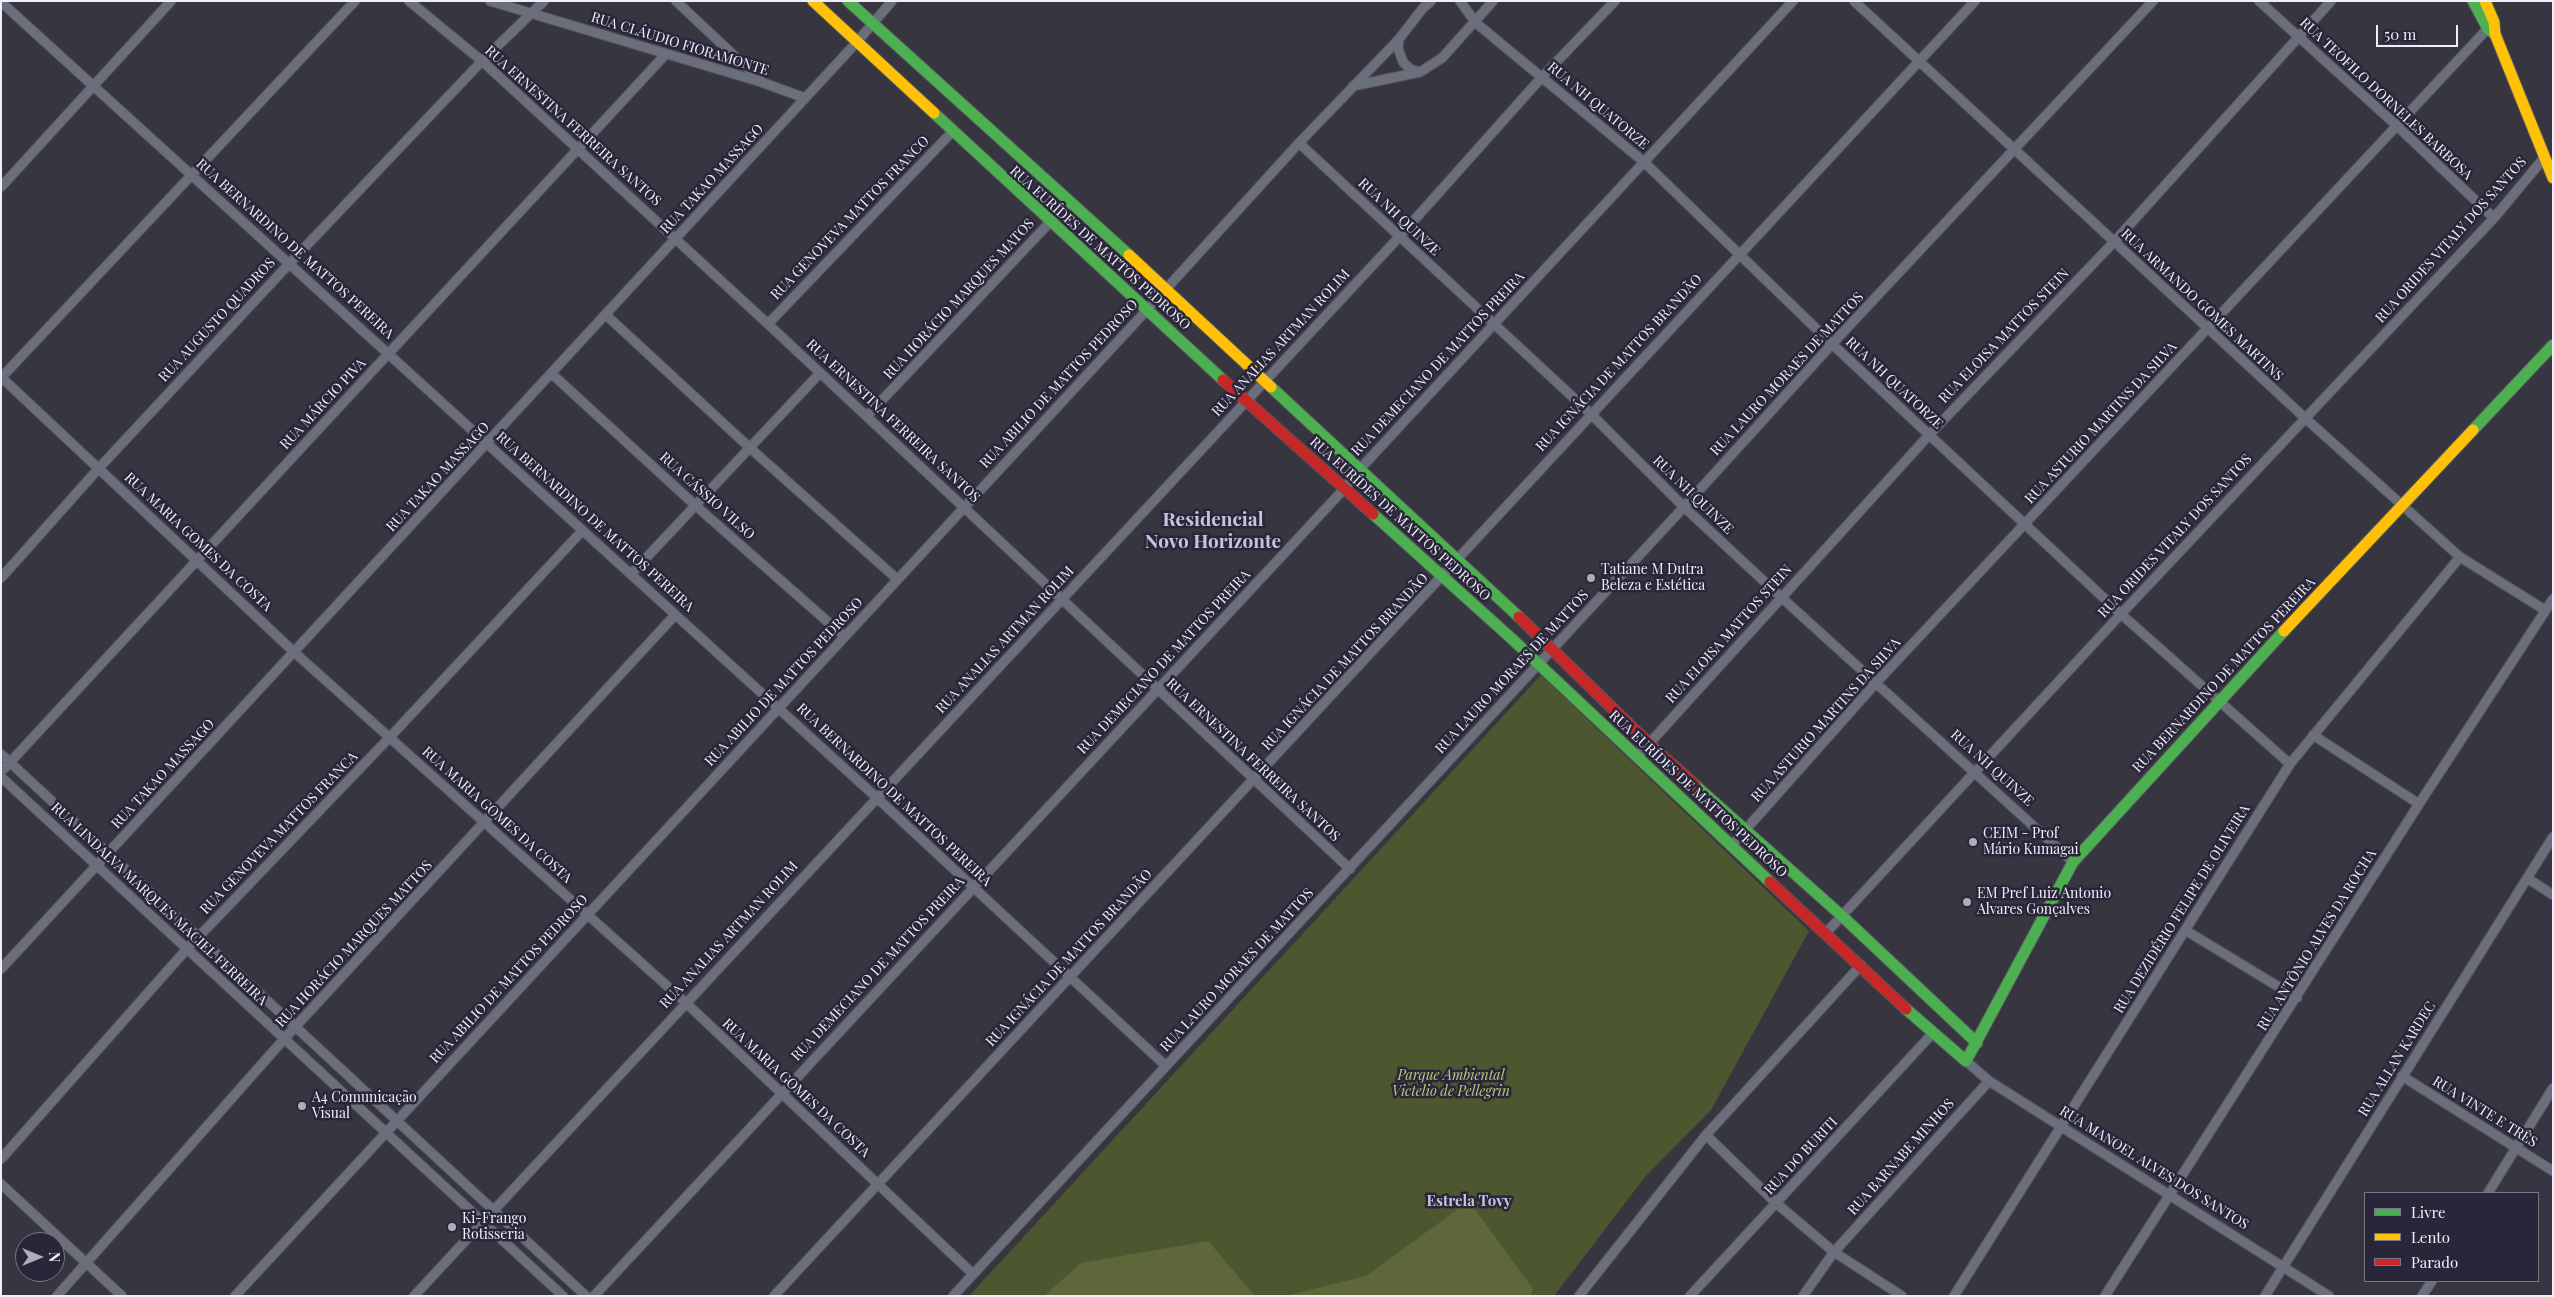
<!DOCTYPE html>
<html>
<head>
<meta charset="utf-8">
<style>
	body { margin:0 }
	#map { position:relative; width:2554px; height:1297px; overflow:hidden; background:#37353f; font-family:"Playfair Display",serif }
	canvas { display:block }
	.frame { position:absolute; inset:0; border:2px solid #f0eefb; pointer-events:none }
	.legend { position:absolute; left:2364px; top:1192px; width:175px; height:90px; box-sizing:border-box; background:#2a263a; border:1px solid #797687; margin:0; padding:6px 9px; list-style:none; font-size:15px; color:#f0eefb }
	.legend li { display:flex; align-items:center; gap:10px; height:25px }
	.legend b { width:25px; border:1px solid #797687 }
	.north { position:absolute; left:15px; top:1232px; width:50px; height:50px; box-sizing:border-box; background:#2a263a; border:1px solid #797687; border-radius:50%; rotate:90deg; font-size:14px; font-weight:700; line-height:20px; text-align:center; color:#f0eefb }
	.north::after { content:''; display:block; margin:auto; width:18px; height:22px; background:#afadb9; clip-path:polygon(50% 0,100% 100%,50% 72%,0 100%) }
	.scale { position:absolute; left:2376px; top:25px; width:82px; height:22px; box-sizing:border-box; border:2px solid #f0eefb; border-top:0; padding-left:6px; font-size:15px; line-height:18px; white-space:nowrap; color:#f0eefb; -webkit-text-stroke:4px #2a263a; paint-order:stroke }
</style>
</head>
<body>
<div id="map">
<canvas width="2554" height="1297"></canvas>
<div class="frame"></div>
<ul class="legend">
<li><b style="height:6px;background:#4caf50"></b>Livre</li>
<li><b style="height:6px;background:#ffc107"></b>Lento</li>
<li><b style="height:6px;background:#c62828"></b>Parado</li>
</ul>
<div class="north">N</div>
<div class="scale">50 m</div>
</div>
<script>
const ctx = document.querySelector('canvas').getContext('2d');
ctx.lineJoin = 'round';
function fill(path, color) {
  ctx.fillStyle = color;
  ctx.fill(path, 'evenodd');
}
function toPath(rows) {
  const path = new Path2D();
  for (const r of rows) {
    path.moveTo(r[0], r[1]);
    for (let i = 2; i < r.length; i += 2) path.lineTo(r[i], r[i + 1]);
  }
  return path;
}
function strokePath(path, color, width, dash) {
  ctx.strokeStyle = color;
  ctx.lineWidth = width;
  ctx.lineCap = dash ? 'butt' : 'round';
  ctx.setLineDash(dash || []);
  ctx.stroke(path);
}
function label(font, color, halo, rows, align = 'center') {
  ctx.font = font + ' "Playfair Display",serif';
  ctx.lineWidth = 5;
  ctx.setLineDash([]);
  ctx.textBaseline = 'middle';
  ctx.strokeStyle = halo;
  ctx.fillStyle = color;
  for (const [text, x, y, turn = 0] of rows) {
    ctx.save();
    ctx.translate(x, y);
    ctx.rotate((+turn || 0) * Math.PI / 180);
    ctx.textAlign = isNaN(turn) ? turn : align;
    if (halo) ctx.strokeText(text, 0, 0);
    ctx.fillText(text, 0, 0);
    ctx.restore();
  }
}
fill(toPath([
	[1541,675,1809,931,1711,1110,1645,1177,1554,1296,969,1296]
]), '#4d572f');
fill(toPath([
	[1469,1201,1533,1289,1531,1296,1285,1296,1366,1276],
	[1208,1241,1255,1296,1044,1296,1081,1263]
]), '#5d673a');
const street = toPath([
	[409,1,482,61,768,324,1350,869],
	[490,1,761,82,805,98],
	[676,1,760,80],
	[1460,1,1476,23,1644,162,1832,344,2121,614,2290,764],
	[1854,1,2305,418,2460,557,2545,610],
	[2259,1,2396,125,2494,218],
	[1,2,876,797,1166,1066],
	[1399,39,1398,48,1403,62,1410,69,1420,72],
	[1353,86,1420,72,1442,58,1493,1],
	[1299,143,1591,414,1684,507,1781,597,2073,862],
	[1,187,171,1],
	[606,315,750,448,897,579],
	[768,324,952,132],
	[552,374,696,506,844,636],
	[1,377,294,652,685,1002,973,1274],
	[1,378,355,1],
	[867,416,1070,201],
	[631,574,820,373],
	[1,578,99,468,289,264,482,61,544,1],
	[2313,735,2419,804],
	[1,754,586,1296],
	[1637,757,1929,435,2114,242,2331,1],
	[1,772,665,55],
	[1,777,563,1296],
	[1732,845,1875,684,2490,26],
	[2527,878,2553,895],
	[2185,930,2297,998],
	[1826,933,2121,614,2494,218,2544,158],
	[1,969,856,43,892,1],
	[1966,1061,1989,1081,2329,1296],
	[2402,1076,2553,1171],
	[1706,1135,1776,1203,1834,1252,1902,1296],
	[1,1159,185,951,390,737,582,531],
	[1,1184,122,1296],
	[2488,1193,2553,1088],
	[57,1296,285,1038,675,615],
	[235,1296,1146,311,1299,143,1399,39,1423,8,1431,1],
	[414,1296,1400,236,1542,77,1615,1],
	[594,1296,1344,489,1360,469,1793,1],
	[774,1296,1975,1],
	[953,1296,1684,507,1832,344,2153,1],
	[1579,1296,1706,1135,1861,965],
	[1690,1296,1932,1034],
	[1803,1296,1834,1252,1989,1081],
	[1954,1296,2290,764,2460,557],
	[2105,1296,2419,804,2553,599],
	[2265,1296,2553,837],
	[2422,1296,2432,1281]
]);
const fast = toPath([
	[848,1,1129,255],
	[2473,1,2488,29,2495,34],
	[934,113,1223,380],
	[1271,387,1519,617],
	[2473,430,2553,345],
	[1373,514,1511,638,1770,882],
	[1695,785,1842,916,1977,1043],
	[1906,1009,1966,1061,2073,862,2284,631]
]);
const slow = toPath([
	[813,1,934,113],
	[2485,1,2494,22,2495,34,2553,178],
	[1129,255,1271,387],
	[2284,631,2473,430]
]);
const jam = toPath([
	[1223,380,1373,514],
	[1519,617,1649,744,1695,785],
	[1770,882,1906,1009]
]);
strokePath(street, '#55535c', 11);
strokePath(fast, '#55535c', 13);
strokePath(slow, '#55535c', 13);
strokePath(jam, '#55535c', 13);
strokePath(street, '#6b6f7b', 9);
strokePath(fast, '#4caf50', 11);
strokePath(slow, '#ffc107', 11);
strokePath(jam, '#c62828', 11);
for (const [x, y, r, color] of [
	[1591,578,5,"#afadb9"],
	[1973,842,5,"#afadb9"],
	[1967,902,5,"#afadb9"],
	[302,1106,5,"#afadb9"],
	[452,1227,5,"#afadb9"]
]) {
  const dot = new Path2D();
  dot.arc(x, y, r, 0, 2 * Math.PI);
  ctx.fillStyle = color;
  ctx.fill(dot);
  strokePath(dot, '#2a263a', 2);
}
label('14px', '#f0eefb', '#2a263a', [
	["RUA CLÁUDIO FIORAMONTE",680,44,17],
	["RUA TEOFILO DORNELES BARBOSA",2386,99,43],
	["RUA NH QUATORZE",1598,106,40],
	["RUA ERNESTINA FERREIRA SANTOS",573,126,42],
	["RUA TAKAO MASSAGO",712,179,-47],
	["RUA NH QUINZE",1399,217,43],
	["RUA GENOVEVA MATTOS FRANCO",850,218,-46],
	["RUA ORIDES VITALY DOS SANTOS",2451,240,-48],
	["RUA EURÍDES DE MATTOS PEDROSO",1100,248,42],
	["RUA BERNARDINO DE MATTOS PEREIRA",295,249,42],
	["RUA HORÁCIO MARQUES MATOS",959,299,-47],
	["RUA ARMANDO GOMES MARTINS",2202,305,43],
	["RUA AUGUSTO QUADROS",217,320,-47],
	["RUA ELOISA MATTOS STEIN",2004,336,-46],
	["RUA ANALIAS ARTMAN ROLIM",1281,343,-47],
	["RUA IGNÁCIA DE MATTOS BRANDÃO",1619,363,-47],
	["RUA DEMECIANO DE MATTOS PREIRA",1438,364,-47],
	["RUA LAURO MORAES DE MATTOS",1787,374,-47],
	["RUA NH QUATORZE",1894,383,43],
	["RUA ABILIO DE MATTOS PEDROSO",1059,384,-47],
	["RUA MÁRCIO PIVA",323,404,-47],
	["RUA ERNESTINA FERREIRA SANTOS",893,421,43],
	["RUA ASTURIO MARTINS DA SILVA",2101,423,-47],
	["RUA TAKAO MASSAGO",438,477,-47],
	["RUA NH QUINZE",1693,495,44],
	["RUA CÁSSIO VILSO",707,496,42],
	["RUA EURÍDES DE MATTOS PEDROSO",1400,519,42],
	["RUA BERNARDINO DE MATTOS PEREIRA",595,522,42],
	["RUA ORIDES VITALY DOS SANTOS",2175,536,-47],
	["RUA MARIA GOMES DA COSTA",198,542,43],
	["RUA ELOISA MATTOS STEIN",1729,634,-48],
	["RUA ANALIAS ARTMAN ROLIM",1005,640,-47],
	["RUA DEMECIANO DE MATTOS PREIRA",1164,662,-47],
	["RUA IGNÁCIA DE MATTOS BRANDÃO",1345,662,-47],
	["RUA LAURO MORAES DE MATTOS",1512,672,-47],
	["RUA BERNARDINO DE MATTOS PEREIRA",2224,675,-47],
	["RUA ABILIO DE MATTOS PEDROSO",784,682,-47],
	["RUA ASTURIO MARTINS DA SILVA",1826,720,-48],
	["RUA ERNESTINA FERREIRA SANTOS",1253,760,43],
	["RUA NH QUINZE",1992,768,42],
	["RUA TAKAO MASSAGO",163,774,-47],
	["RUA EURÍDES DE MATTOS PEDROSO",1698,794,43],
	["RUA BERNARDINO DE MATTOS PEREIRA",894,795,43],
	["RUA MARIA GOMES DA COSTA",497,815,42],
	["RUA GENOVEVA MATTOS FRANCA",279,833,-46],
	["RUA LINDALVA MARQUES MACIEL FERREIRA",159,904,43],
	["RUA DEZIDÉRIO FELIPE DE OLIVEIRA",2182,909,-58],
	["RUA ANALIAS ARTMAN ROLIM",729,935,-47],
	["RUA ANTÔNIO ALVES DA ROCHA",2317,940,-58],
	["RUA HORÁCIO MARQUES MATTOS",354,944,-47],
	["RUA IGNÁCIA DE MATTOS BRANDÃO",1069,958,-47],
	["RUA DEMECIANO DE MATTOS PREIRA",878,969,-47],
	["RUA LAURO MORAES DE MATTOS",1237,970,-47],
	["RUA ABILIO DE MATTOS PEDROSO",509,979,-47],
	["RUA ALLAN KARDEC",2397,1059,-58],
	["RUA MARIA GOMES DA COSTA",796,1088,43],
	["RUA VINTE E TRÊS",2485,1112,32],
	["RUA DO BURITI",1801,1156,-47],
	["RUA BARNABE MINHOS",1901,1157,-48],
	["RUA MANOEL ALVES DOS SANTOS",2154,1168,32]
]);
label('14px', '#f0eefb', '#2a263a', [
	["Tatiane M Dutra",1601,570],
	["Beleza e Estética",1601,586],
	["CEIM - Prof",1983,834],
	["Mário Kumagai",1983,850],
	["EM Pref Luiz Antonio",1977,894],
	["Alvares Gonçalves",1977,910],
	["A4 Comunicação",312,1098],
	["Visual",312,1114],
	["Ki-Frango",462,1219],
	["Rotisseria",462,1235]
], 'left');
label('italic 14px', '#b9cb7a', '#2a263a', [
	["Parque Ambiental",1451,1076],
	["Victelio de Pellegrin",1451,1092]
]);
label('bold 15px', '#c8c3dd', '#2a263a', [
	["Estrela Tovy",1469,1201]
]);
label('bold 19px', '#c8c3dd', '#2a263a', [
	["Residencial",1213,520],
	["Novo Horizonte",1213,542]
]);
</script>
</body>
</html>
